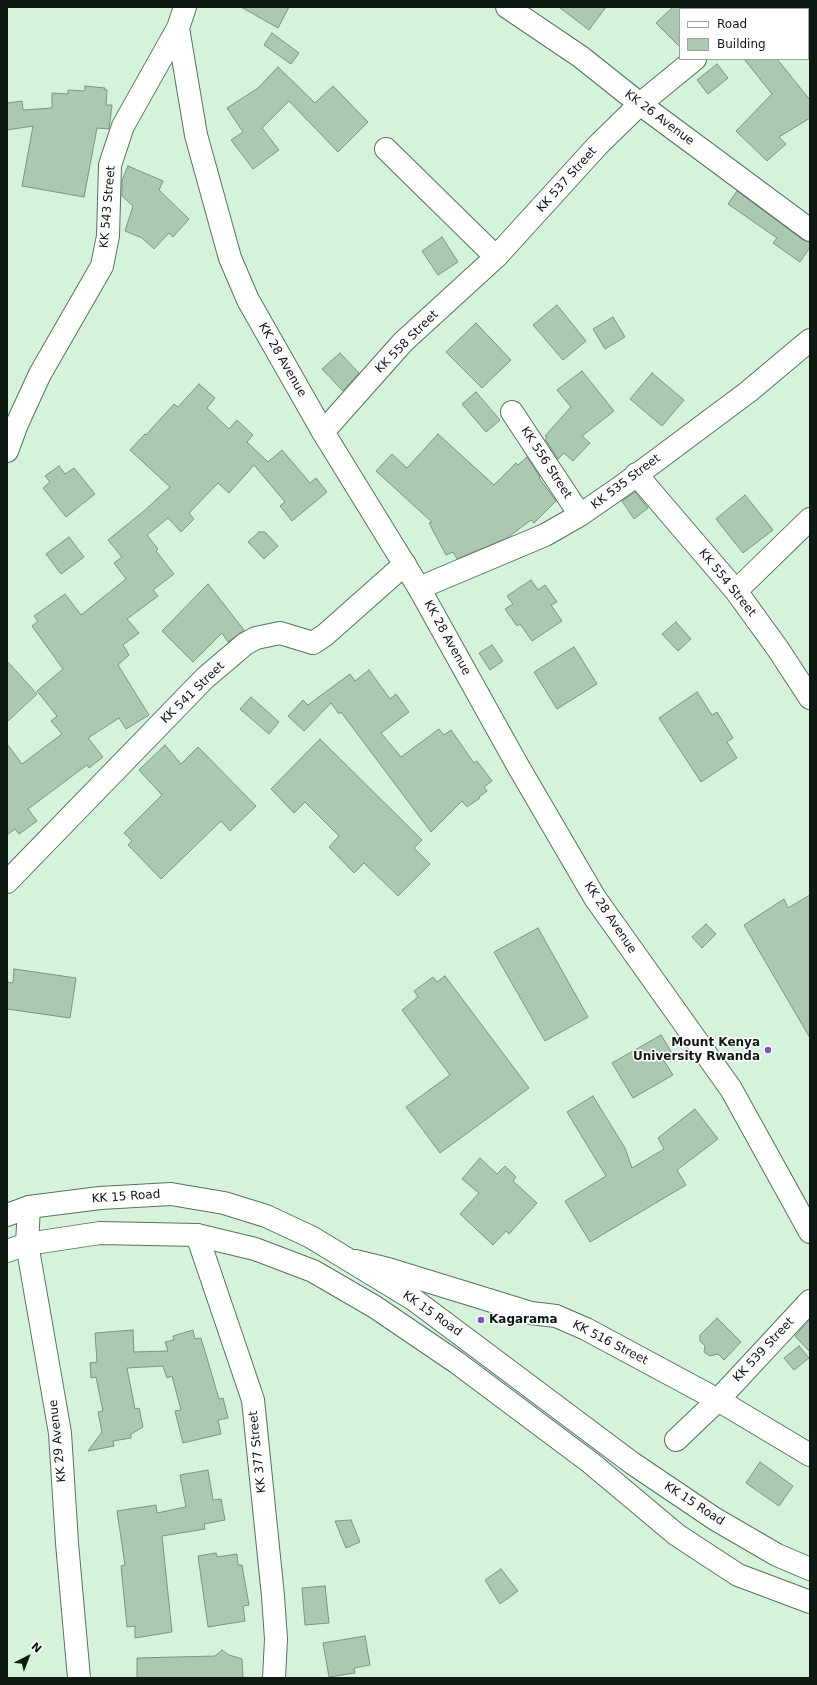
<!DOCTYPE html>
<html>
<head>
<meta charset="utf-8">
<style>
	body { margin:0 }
	#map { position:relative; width:817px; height:1685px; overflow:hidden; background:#d5f2db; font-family:"DejaVu Sans",sans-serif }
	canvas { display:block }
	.frame { position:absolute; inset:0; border:8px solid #0e1911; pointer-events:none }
	.legend { position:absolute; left:679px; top:8px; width:130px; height:52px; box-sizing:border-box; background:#fff; border:1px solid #9fa3a0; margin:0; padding:5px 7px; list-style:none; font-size:12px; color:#0e1911 }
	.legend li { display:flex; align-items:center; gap:8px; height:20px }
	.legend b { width:20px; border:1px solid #9fa3a0 }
	.north { position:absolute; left:8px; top:1637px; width:40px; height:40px; -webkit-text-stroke:3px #fff; paint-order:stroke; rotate:42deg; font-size:11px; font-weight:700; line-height:16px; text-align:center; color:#0e1911 }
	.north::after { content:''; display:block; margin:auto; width:14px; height:18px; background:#0e1911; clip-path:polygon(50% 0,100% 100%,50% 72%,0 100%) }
</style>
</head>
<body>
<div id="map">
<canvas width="817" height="1685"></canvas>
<div class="frame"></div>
<ul class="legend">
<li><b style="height:5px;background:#fff"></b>Road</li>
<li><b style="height:11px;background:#abc8b2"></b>Building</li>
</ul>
<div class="north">N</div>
</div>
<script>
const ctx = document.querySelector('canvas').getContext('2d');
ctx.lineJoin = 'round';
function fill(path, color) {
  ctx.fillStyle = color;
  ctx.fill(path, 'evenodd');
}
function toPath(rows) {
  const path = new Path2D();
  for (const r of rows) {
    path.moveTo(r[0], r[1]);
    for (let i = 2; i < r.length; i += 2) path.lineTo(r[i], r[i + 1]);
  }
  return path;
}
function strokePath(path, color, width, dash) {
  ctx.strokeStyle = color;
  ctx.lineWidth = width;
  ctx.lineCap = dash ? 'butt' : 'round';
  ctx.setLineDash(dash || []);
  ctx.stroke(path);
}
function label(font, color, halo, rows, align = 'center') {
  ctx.font = font + ' "DejaVu Sans",sans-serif';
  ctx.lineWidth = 3;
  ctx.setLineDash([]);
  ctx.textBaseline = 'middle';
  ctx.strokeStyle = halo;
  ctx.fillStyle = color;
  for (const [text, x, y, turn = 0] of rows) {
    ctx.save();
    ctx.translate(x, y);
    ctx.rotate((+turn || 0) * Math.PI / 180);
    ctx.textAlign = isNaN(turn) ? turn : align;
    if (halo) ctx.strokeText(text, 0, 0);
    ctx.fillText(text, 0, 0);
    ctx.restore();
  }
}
const building = toPath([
	[241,7,289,7,278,28,241,7],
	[559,7,606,7,589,30,559,7],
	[673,7,680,7,680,47,656,23,673,7],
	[272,33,299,53,291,64,264,45,272,33],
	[744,59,777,59,810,100,810,118,779,137,786,144,767,161,736,131,772,94,744,59],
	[717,64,728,78,708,94,697,80,717,64],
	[278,67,315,103,333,86,368,122,338,152,289,101,262,128,279,150,253,169,231,140,243,132,227,108,258,88,278,67],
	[85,86,105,88,105,90,107,90,106,105,112,105,109,129,97,128,84,197,22,186,33,126,7,130,7,103,22,101,23,110,52,108,52,93,68,94,68,90,85,91,85,86],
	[128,166,163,181,159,190,189,219,173,237,169,233,154,249,142,238,125,231,133,206,122,196,122,180,128,166],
	[737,191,803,240,810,242,810,247,800,262,773,243,777,238,728,204,737,191],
	[442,237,458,262,438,275,422,251,442,237],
	[557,305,586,341,563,360,533,325,557,305],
	[613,317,625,337,605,349,593,329,613,317],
	[476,323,511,360,482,388,446,352,476,323],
	[340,353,359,373,343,391,322,369,340,353],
	[582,371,614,411,582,436,590,443,573,461,564,453,558,459,545,439,547,437,545,436,571,407,557,390,582,371],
	[652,373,684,400,662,426,630,399,652,373],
	[199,384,215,398,207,408,229,429,237,420,253,435,247,442,268,462,282,450,310,483,316,478,327,492,292,521,280,506,285,502,254,465,229,493,218,483,189,513,194,519,181,532,168,518,147,535,158,549,156,551,174,574,153,590,158,596,127,619,139,633,123,645,129,655,118,665,149,715,126,729,119,718,88,738,103,757,89,768,87,765,28,809,37,821,19,834,15,829,7,835,7,744,22,764,62,734,51,721,57,716,37,691,63,669,32,626,38,621,34,616,65,594,81,615,126,579,114,563,122,557,108,540,144,511,170,487,130,450,145,434,146,435,174,404,178,407,199,384],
	[476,392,500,420,486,432,462,404,476,392],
	[438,434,494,485,516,463,518,465,527,457,540,477,539,478,556,501,534,523,531,520,507,538,457,559,453,552,446,555,429,523,432,522,376,471,392,454,407,468,438,434],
	[59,466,65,474,74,468,95,494,66,517,43,488,50,482,45,476,59,466],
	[635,492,648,508,634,519,622,501,635,492],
	[745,495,773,530,743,553,716,519,745,495],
	[259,532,265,532,278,546,264,559,248,542,259,532],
	[69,537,84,557,61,574,46,554,69,537],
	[531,580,538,590,545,585,557,602,551,605,562,621,532,641,520,624,517,626,505,609,513,604,507,596,531,580],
	[208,584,244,630,228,642,222,633,193,662,162,631,208,584],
	[676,622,691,639,678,651,662,634,676,622],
	[492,645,503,661,490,670,479,653,492,645],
	[574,647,597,684,557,709,534,672,574,647],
	[7,661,37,694,7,722,7,661],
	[369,670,390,699,396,694,409,712,381,733,401,757,439,729,444,735,451,730,474,763,477,761,492,781,484,787,487,791,479,797,480,798,467,807,462,801,431,832,341,712,339,714,331,703,304,731,288,716,303,700,308,705,350,674,355,681,369,670],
	[697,692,712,715,717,712,733,738,727,742,737,758,701,782,659,718,697,692],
	[251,697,279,722,269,734,240,709,251,697],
	[320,739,422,840,414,848,430,864,398,896,364,863,354,873,329,847,339,836,305,802,294,813,271,789,320,739],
	[165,745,181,764,198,747,256,806,230,831,221,821,161,879,128,845,132,841,124,833,162,795,139,770,165,745],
	[810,895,810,1038,744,925,784,899,788,908,810,895],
	[706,924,716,934,702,948,692,937,706,924],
	[538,928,588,1017,545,1041,494,952,538,928],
	[14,969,76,978,70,1018,7,1009,7,982,13,983,14,969],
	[445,976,529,1088,440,1153,406,1107,450,1075,402,1010,418,997,414,991,433,977,437,982,445,976],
	[661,1035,672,1053,663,1059,673,1075,633,1098,612,1063,661,1035],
	[593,1096,625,1148,632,1168,664,1149,658,1138,695,1109,718,1139,677,1170,686,1185,590,1242,565,1201,606,1176,567,1112,593,1096],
	[480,1158,497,1174,505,1166,516,1177,513,1181,537,1203,509,1234,506,1231,493,1245,460,1214,479,1193,462,1179,480,1158],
	[717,1318,741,1342,724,1360,718,1354,710,1356,704,1352,705,1346,700,1341,700,1335,717,1318],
	[810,1319,810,1352,795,1336,810,1319],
	[133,1330,134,1352,168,1351,165,1342,174,1340,173,1336,193,1330,195,1339,201,1338,219,1399,223,1398,228,1418,218,1420,221,1434,183,1443,175,1411,181,1410,172,1376,167,1378,163,1366,127,1368,135,1409,139,1408,143,1427,131,1434,131,1438,113,1441,114,1446,88,1451,102,1432,98,1412,103,1411,96,1377,91,1378,90,1363,97,1362,95,1333,133,1330],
	[799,1346,809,1358,794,1370,784,1358,799,1346],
	[760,1462,793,1486,779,1506,746,1483,760,1462],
	[208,1470,213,1500,221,1499,225,1520,204,1524,205,1529,162,1536,172,1632,135,1638,135,1626,127,1627,121,1566,125,1565,117,1511,156,1505,157,1513,186,1507,180,1475,208,1470],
	[351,1520,360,1542,346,1548,335,1521,351,1520],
	[216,1553,217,1557,237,1554,238,1565,242,1565,249,1605,243,1606,245,1621,208,1627,198,1556,216,1553],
	[501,1569,518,1591,500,1604,485,1580,501,1569],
	[325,1586,329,1623,305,1625,302,1588,325,1586],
	[365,1636,370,1665,354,1668,355,1673,329,1677,323,1643,365,1636],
	[222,1650,229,1655,242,1659,243,1678,137,1678,137,1658,215,1656,222,1650]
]);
fill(building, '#abc8b2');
strokePath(building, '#7a9681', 1);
const minor = toPath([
	[185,7,178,28,196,135,230,258,248,300,323,432,419,588,518,766,595,898,731,1089,810,1232],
	[507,7,581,57,640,104,810,230],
	[755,9,757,7],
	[386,149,496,257],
	[512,412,580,515],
	[323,432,403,342,496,257,598,145,640,104,695,59],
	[7,451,17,424,40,374,102,266,108,236,110,165,123,126,178,28],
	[636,474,736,591,778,649,810,698],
	[419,588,545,535,580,515,622,486,748,392,810,340],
	[736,591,810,519],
	[7,882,205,678,245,644,256,638,280,633,313,643,325,635,405,564],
	[29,1207,27,1244,60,1433,67,1543,79,1678],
	[197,1235,253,1400,273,1596,276,1639,274,1678],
	[355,1261,388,1269,531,1313,556,1316,586,1329,718,1400,810,1455],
	[676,1440,718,1400,810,1301]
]);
const highway = toPath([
	[7,1215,29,1207,100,1198,171,1194,224,1203,266,1216,311,1237,413,1299,632,1463,715,1519,777,1555,810,1569],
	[7,1251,27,1244,100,1233,197,1235,255,1249,313,1271,375,1307,456,1362,591,1463,677,1535,738,1575,810,1602]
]);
strokePath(minor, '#58725e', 24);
strokePath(highway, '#58725e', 24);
strokePath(minor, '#fff', 22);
strokePath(highway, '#fff', 22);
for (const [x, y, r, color] of [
	[768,1050,4,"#7f4fc7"],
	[481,1320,4,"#7f4fc7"]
]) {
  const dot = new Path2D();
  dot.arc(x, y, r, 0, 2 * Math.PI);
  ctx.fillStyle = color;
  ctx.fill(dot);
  strokePath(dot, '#fff', 1.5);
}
label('12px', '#0e1911', '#fff', [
	["KK 26 Avenue",659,118,37],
	["KK 537 Street",567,180,-48],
	["KK 543 Street",108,207,-85],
	["KK 558 Street",407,342,-45],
	["KK 28 Avenue",282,360,60],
	["KK 556 Street",546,463,57],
	["KK 535 Street",626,482,-37],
	["KK 554 Street",727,583,51],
	["KK 28 Avenue",447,638,61],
	["KK 541 Street",193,693,-44],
	["KK 28 Avenue",610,918,56],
	["KK 15 Road",126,1197,-4],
	["KK 15 Road",432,1314,35],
	["KK 516 Street",610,1343,27],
	["KK 539 Street",764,1350,-47],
	["KK 29 Avenue",58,1441,-96],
	["KK 377 Street",258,1452,-96],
	["KK 15 Road",694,1504,33]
]);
label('bold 12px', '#0e1911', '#fff', [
	["Mount Kenya",760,1043],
	["University Rwanda",760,1057],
	["Kagarama",489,1320,"left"]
], 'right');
</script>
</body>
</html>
